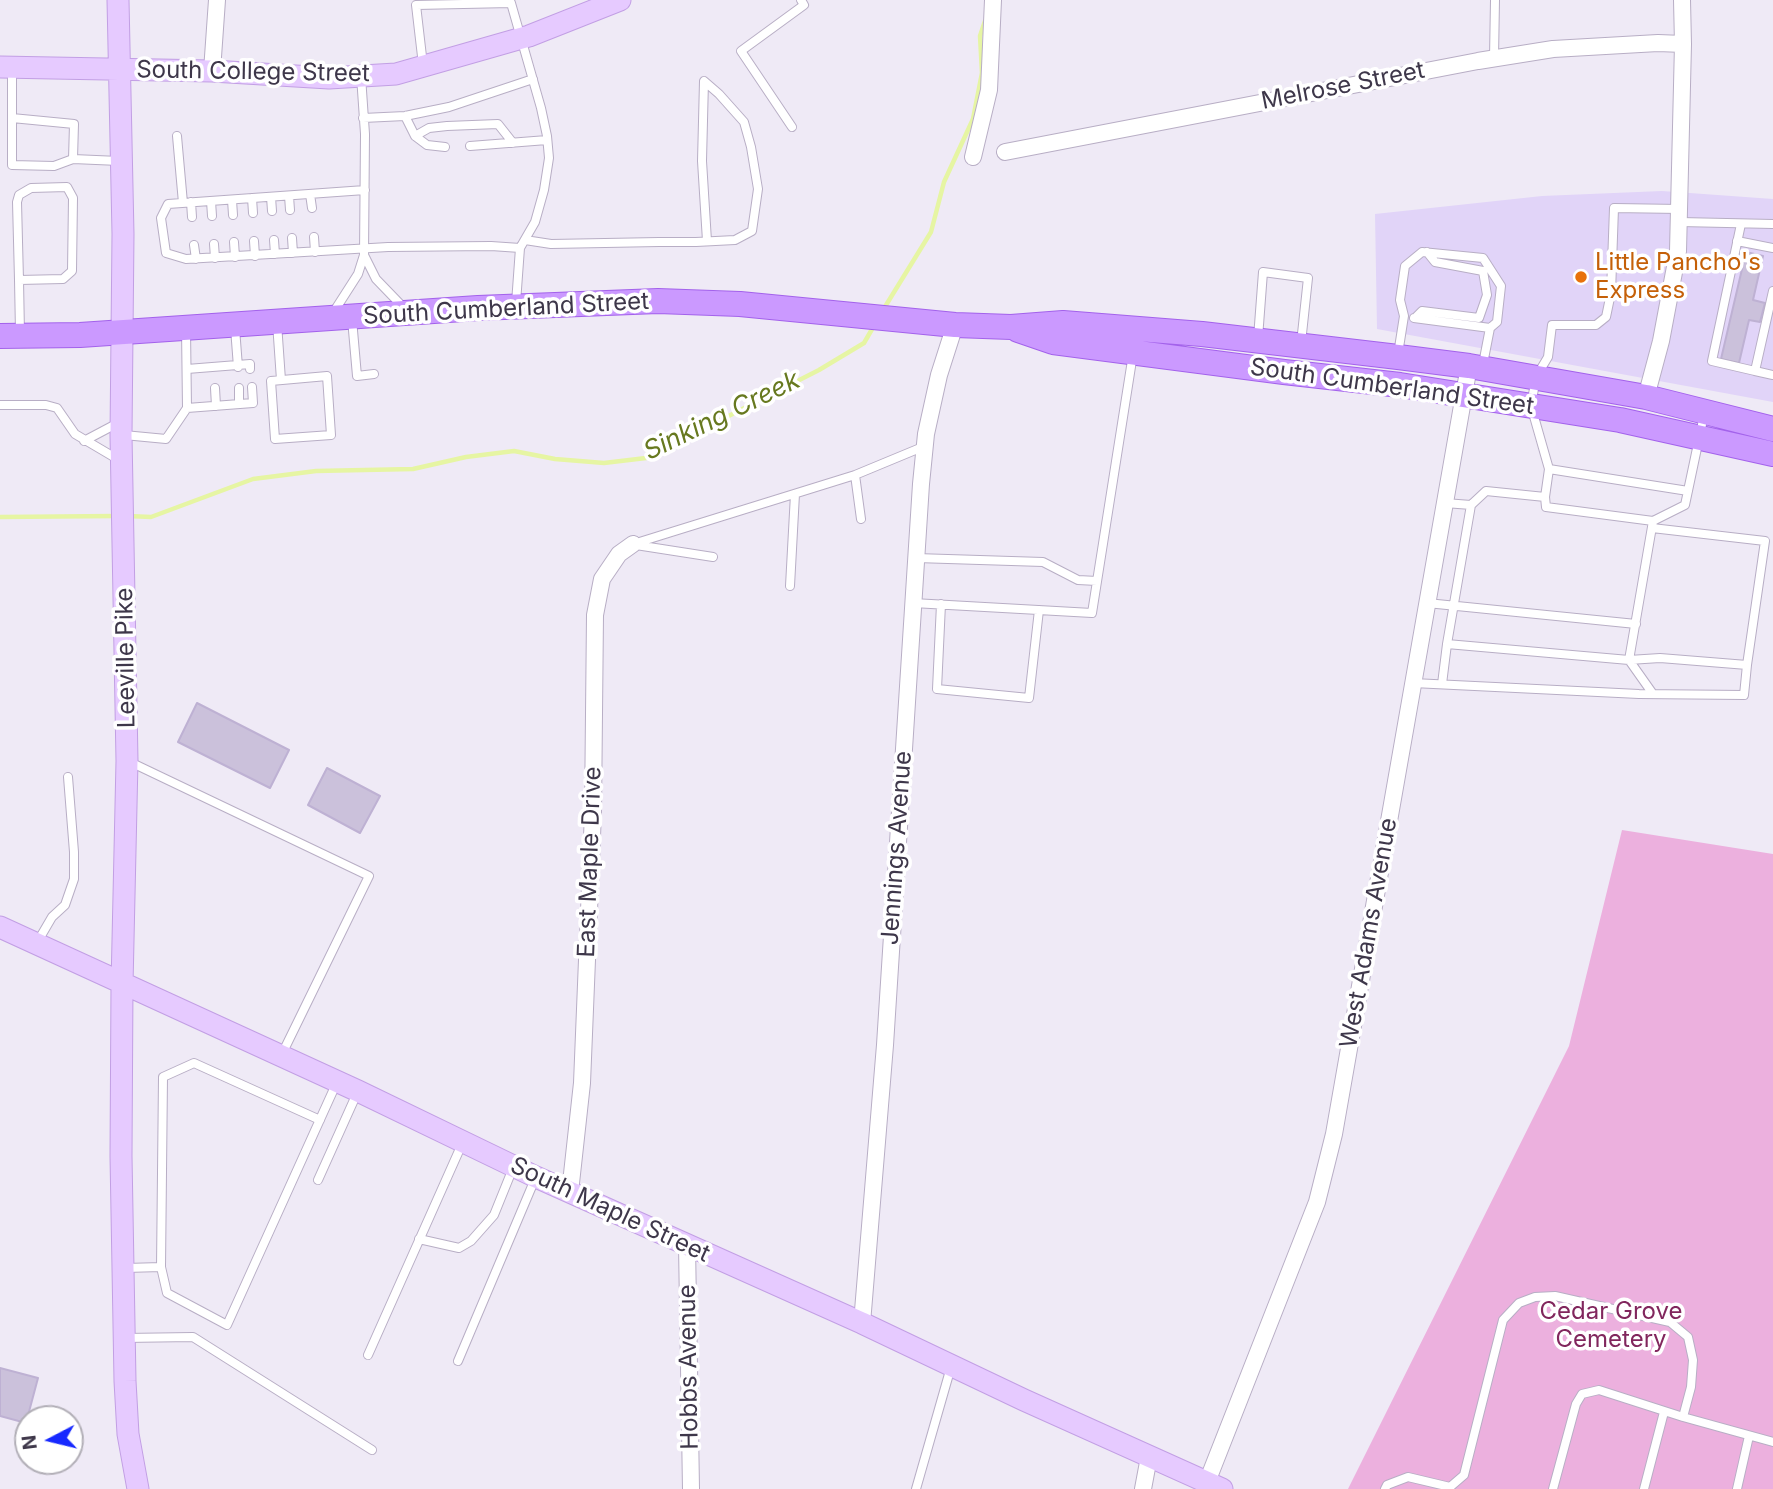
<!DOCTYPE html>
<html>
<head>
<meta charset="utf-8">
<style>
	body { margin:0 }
	#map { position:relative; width:1773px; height:1489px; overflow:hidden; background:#efeaf6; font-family:Inter,sans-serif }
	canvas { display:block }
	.north { position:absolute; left:14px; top:1405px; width:70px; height:70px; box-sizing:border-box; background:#fff; border:2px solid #b2afb7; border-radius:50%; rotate:263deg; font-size:19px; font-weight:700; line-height:28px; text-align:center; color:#3e374a }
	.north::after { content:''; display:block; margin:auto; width:24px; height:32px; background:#1729ff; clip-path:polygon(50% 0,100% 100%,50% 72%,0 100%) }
</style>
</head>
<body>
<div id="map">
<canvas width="1773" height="1489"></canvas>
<div class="north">N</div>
</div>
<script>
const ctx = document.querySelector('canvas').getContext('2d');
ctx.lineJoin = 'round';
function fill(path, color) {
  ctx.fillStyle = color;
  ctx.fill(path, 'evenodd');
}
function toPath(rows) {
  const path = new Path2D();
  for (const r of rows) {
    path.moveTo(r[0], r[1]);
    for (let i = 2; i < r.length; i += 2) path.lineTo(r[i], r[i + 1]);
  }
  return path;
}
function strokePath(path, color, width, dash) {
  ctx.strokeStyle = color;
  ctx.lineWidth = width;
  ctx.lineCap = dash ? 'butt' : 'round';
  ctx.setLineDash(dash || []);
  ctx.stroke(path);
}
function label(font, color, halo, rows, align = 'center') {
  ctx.font = font + ' Inter,sans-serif';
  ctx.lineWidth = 7;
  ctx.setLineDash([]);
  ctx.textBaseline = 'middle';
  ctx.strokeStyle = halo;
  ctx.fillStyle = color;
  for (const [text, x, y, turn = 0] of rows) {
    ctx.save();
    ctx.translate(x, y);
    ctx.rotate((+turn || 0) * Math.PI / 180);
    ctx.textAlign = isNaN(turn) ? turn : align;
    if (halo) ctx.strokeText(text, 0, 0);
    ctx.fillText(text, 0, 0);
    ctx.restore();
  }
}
fill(toPath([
	[1662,191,1773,199,1773,402,1377,329,1375,214,1542,196]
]), '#e1d4f8');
fill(toPath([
	[1622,830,1773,854,1773,1489,1348,1489,1569,1046]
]), '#ecb0de');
strokePath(toPath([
	[883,310,931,232,944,182,973,119,982,73,980,36,985,21],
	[128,516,151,517,253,479,316,471,413,469,466,457,514,451,555,459,604,463,646,458,819,370,864,343,875,324],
	[0,517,116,516]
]), '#e6f5a3', 4.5);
const building = toPath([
	[1746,252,1763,256,1753,300,1765,303,1760,322,1749,320,1739,363,1721,359,1746,252],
	[197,703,289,750,270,788,178,742,197,703],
	[327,768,380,796,360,833,308,805,327,768],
	[0,1368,38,1378,26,1423,0,1416,0,1368]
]);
fill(building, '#cbc1db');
strokePath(building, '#beb1d3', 2);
const lane = toPath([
	[1494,58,1495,0],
	[423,65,416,5,511,3,541,108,547,136,549,158,544,190,535,222,520,248,516,303],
	[12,67,12,118,74,124,73,159],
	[405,116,415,136,427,145,445,147],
	[12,118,12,165,54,166,73,159,119,161],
	[363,118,405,116,449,107,533,79],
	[792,127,741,51,804,5,801,0],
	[177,136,183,203],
	[415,136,429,128,447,126,498,124,513,143],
	[470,146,547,140],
	[365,190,168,204,161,218,166,253,186,259,388,247,491,246,520,248],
	[310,194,312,208],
	[289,196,290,210],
	[271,197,272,211],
	[252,198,253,213],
	[232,200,233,215],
	[211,201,212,216],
	[191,202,192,217],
	[1680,209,1614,208,1611,293,1606,317,1596,325,1552,325,1548,357,1536,377,1531,406,1549,469,1545,497,1486,491,1471,505,1447,644,1629,660,1653,521,1685,505,1704,415],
	[1680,222,1773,224],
	[1741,224,1712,361,1755,371],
	[314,237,315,252],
	[292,238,293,253],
	[274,240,275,254],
	[525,240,551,244,659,242,696,242,735,240,752,231,758,189,751,147,744,122,719,94,704,81,702,161,707,241],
	[254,241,255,256],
	[1737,241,1773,248],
	[234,242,235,257],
	[214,244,215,258],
	[194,245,196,259],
	[364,255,376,279,404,308],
	[19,280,63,279,72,271,73,198,67,187,31,188,19,195,17,202,19,280,20,333],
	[1773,291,1755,371,1773,375],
	[333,313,358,274,364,255,365,134,361,76],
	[1414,318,1490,328],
	[1415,318,1422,311,1479,318,1487,295,1483,271,1435,262,1427,252],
	[352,319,357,376,374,374],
	[277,323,281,380],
	[235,328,238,367],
	[1258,338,1263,272,1308,278,1301,343],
	[1398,354,1404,316,1400,300,1405,266,1422,252,1483,258,1501,286,1497,322,1490,328,1483,364],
	[187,369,250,364,250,369],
	[327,376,331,435,275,439,271,381,327,376],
	[215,388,216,406],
	[239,388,239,404],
	[0,405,46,405,57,408,75,434,119,460],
	[187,408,253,403,252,387],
	[124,435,166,439,187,408,186,329],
	[84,441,118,423],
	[1549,469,1688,491],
	[1545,497,1546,507,1653,521],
	[1445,503,1471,505],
	[861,519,855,475,925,446],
	[1652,528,1765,541,1747,665],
	[633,544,855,475],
	[636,545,713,557],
	[916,558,1043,562,1078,580,1097,581],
	[790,586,795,494],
	[913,603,1092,613,1133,354],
	[1427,603,1636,624],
	[941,604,937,689,1029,698,1039,610],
	[1629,660,1653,694],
	[1413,683,1639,694,1744,695,1747,665,1660,658,1629,660],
	[1442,684,1447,644],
	[130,762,369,876,282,1054],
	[38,941,52,917,65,905,74,879,74,852,68,777],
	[320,1120,194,1063,163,1077,161,1267,167,1293,227,1325,337,1082],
	[318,1180,358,1091],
	[419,1239,459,1248,471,1241,494,1215,513,1168],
	[126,1268,161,1267],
	[124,1338,193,1337,372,1450],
	[368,1355,462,1144],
	[458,1361,535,1179],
	[916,1489,951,1367],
	[1385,1489,1387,1485,1408,1477,1450,1487,1464,1475,1503,1320,1519,1303,1535,1297,1555,1296,1670,1322,1688,1337,1693,1360,1691,1387,1683,1417],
	[1553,1489,1576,1404,1582,1394,1599,1390,1683,1417,1773,1442],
	[1644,1489,1664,1412],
	[1737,1489,1749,1436]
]);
const street = toPath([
	[212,71,217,0],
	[1005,152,1478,61,1553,49,1658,43,1683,44],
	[973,157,989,90,993,0],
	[1646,397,1661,341,1678,251,1683,44,1682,0],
	[570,1192,582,1083,593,812,595,615,602,579,619,554,633,544],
	[687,1245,691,1489],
	[862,1323,885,1045,921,484,926,434,939,375,955,325],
	[1207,1482,1317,1202,1334,1134,1469,366],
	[1143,1489,1149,1457]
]);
const secondary = toPath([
	[118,0,123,234,121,435,127,761,122,985,121,1156,125,1381,128,1434,138,1489],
	[0,67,212,71,329,78,396,74,529,36,620,0],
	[0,927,358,1091,536,1177,862,1323,1024,1400,1222,1489]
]);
const primary = toPath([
	[1018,330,1053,342,1284,372,1400,385,1620,420,1773,454],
	[0,336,80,335,478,308,658,301,740,304,955,325,1011,327,1063,323,1202,334,1398,357,1469,366,1646,397,1773,429]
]);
strokePath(lane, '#b8aec5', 10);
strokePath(street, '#b8aec5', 18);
strokePath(secondary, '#c29fe4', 23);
strokePath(primary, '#a362eb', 26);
strokePath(lane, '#fff', 8);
strokePath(street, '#fff', 16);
strokePath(secondary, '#e6caff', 21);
strokePath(primary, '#cb99ff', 24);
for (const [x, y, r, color] of [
	[1581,277,7,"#e8710a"]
]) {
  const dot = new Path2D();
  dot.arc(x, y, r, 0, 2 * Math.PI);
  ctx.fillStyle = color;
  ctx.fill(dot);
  strokePath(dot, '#fff', 2.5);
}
label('24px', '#3e374a', '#fff', [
	["South College Street",253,72,1],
	["Melrose Street",1343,86,-11],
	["South Cumberland Street",506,309,-3],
	["South Cumberland Street",1392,387,8],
	["Leeville Pike",126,658,-91],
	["Jennings Avenue",897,848,-86],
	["East Maple Drive",590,862,-88],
	["West Adams Avenue",1369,933,-80],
	["South Maple Street",610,1210,25],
	["Hobbs Avenue",689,1367,-91]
]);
label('24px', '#c56008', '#fff', [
	["Little Pancho's",1595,263],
	["Express",1595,291]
], 'left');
label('24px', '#81265d', '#fff', [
	["Cedar Grove",1611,1312],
	["Cemetery",1611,1340]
]);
label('italic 26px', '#67791f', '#fff', [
	["Sinking Creek",722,416,-26]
]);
</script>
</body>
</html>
